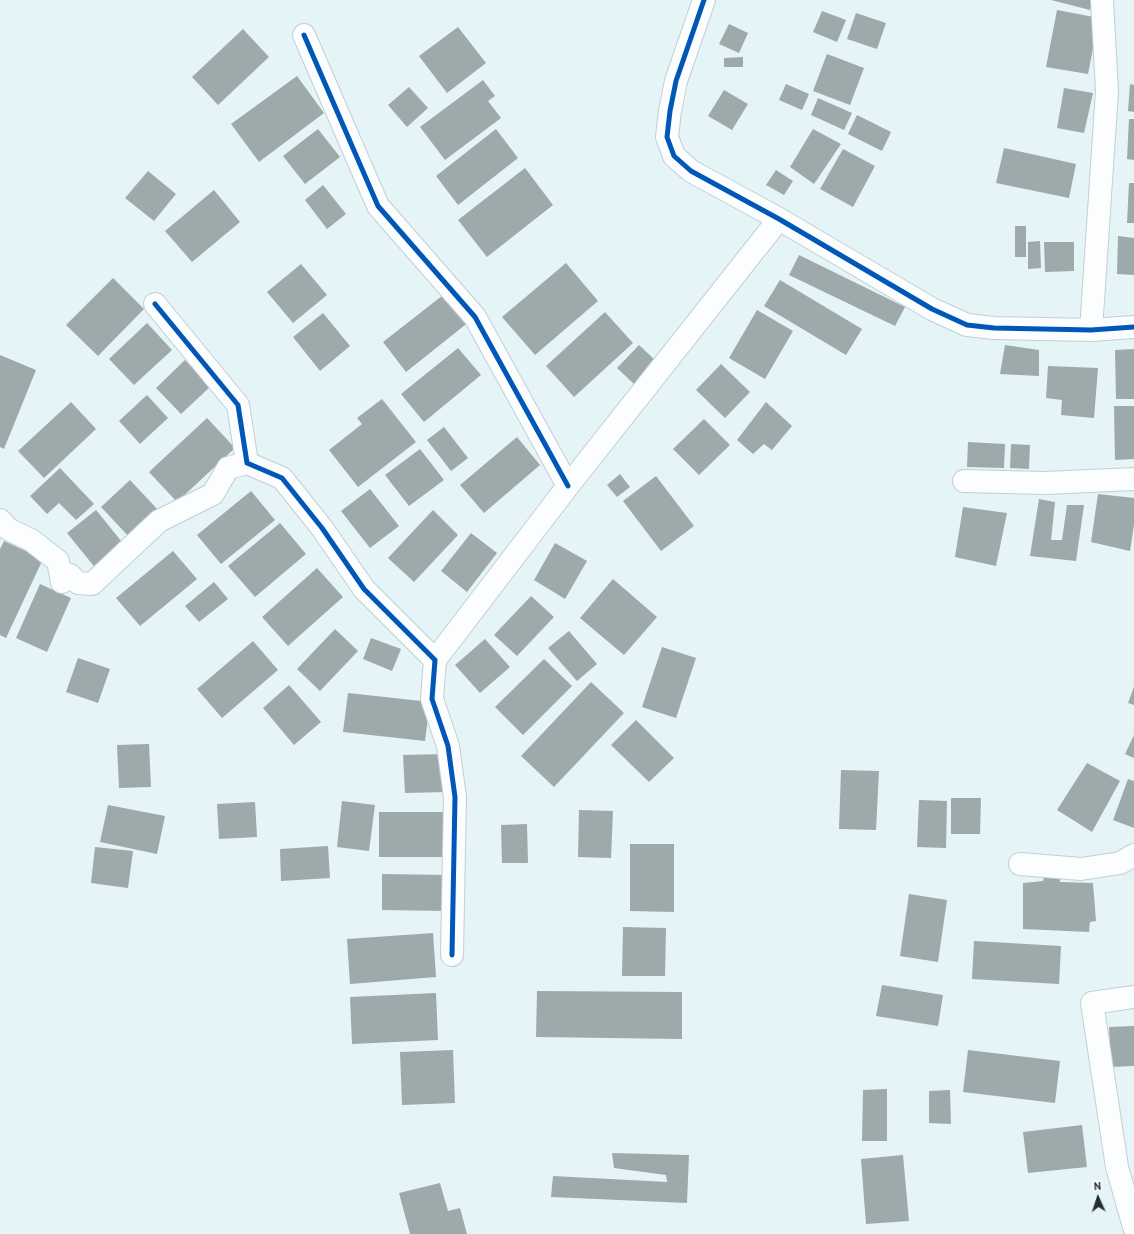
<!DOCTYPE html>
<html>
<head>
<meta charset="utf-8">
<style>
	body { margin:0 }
	#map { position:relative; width:1134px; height:1234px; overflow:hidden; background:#e5f4f7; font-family:"PT Sans",sans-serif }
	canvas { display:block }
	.north { position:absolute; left:1078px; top:1178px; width:40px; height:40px; -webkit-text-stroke:3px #fff; paint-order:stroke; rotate:357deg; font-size:11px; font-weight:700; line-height:16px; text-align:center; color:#222c2e }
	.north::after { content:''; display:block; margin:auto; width:14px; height:18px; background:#222c2e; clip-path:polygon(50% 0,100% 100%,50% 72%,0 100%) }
</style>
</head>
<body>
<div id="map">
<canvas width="1134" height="1234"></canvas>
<div class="north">N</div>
</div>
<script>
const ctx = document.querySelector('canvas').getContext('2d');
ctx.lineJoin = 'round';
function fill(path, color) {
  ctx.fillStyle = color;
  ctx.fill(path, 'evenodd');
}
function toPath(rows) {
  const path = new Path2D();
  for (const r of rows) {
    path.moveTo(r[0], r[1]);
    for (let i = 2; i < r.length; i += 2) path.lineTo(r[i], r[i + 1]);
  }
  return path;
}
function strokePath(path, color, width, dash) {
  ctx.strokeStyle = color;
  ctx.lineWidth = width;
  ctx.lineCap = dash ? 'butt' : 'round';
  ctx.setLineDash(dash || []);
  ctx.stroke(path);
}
fill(toPath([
	[1051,0,1093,0,1090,10],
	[1057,10,1099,18,1088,74,1046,67],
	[822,11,846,20,837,42,813,32],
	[856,13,886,23,877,49,847,39],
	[729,24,748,33,739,53,719,44],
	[458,27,486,63,447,93,419,56],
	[243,29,269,57,218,105,192,77],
	[827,54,864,68,850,105,813,91],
	[743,57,743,67,724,67,724,58],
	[297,76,324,113,259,162,231,124],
	[483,80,495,96,488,101,501,118,445,160,420,127],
	[786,84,809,94,802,110,779,100],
	[1130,84,1134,85,1134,112,1128,111],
	[409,87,428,108,407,127,388,105],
	[1064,88,1093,93,1084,133,1057,128],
	[724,90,748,104,732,130,708,116],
	[818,98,852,113,844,130,811,115],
	[857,115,891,132,882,151,848,134],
	[1129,119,1134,119,1134,160,1127,159],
	[318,129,340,157,305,184,283,156],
	[496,129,518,158,458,205,436,176],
	[813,129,841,144,814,184,790,167],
	[1004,148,1076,164,1069,198,996,183],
	[843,149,875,166,853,207,820,189],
	[525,168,553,205,487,257,458,220],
	[776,170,793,181,784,195,766,185],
	[148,171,176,194,154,221,125,198],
	[1129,183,1134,183,1134,223,1127,223],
	[323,185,346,214,327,229,305,200],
	[214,190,240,222,192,262,165,231],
	[1015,226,1026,226,1026,257,1015,257],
	[1118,236,1134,238,1134,275,1117,274],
	[1040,241,1041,268,1028,269,1028,242],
	[1044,242,1074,242,1074,271,1045,272],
	[799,255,905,307,895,326,789,275],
	[566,263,598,301,535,355,502,317],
	[301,264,327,295,293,323,267,292],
	[113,278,144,309,98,356,66,325],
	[780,280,862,329,846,355,764,306],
	[447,292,470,321,406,372,383,342],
	[757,310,793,331,765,379,729,358],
	[605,312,633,343,574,397,546,366],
	[323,313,350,346,320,371,293,337],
	[147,323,172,350,134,385,109,359],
	[639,345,656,361,634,384,617,368],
	[1005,345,1039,350,1039,376,1000,374],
	[458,348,481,375,424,422,401,394],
	[1134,349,1134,399,1116,399,1115,350],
	[0,355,36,370,4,449,0,447],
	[185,360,210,387,181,414,156,388],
	[721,364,750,392,725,418,696,390],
	[1048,366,1098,368,1094,418,1061,415,1062,400,1046,398],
	[147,395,168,418,140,444,119,421],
	[382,399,416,442,358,487,329,450,362,424,357,418],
	[71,402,96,429,44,478,18,451],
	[766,402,792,426,772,450,764,444,753,454,737,440],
	[1114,406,1134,406,1134,459,1115,460],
	[207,418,235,448,177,502,149,472],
	[704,419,730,445,699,475,673,449],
	[444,427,468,458,451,471,427,440],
	[517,437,540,465,484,513,460,485],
	[968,442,1005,444,1004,468,967,467],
	[1011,444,1030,445,1029,469,1010,468],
	[420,449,444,480,409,506,385,475],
	[60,468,94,504,76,520,59,503,47,514,30,496],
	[620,474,630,487,617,497,607,485],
	[656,476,694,526,661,551,623,501],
	[130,480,160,512,131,539,101,507],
	[370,489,399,526,370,548,341,511],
	[251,491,275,520,221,564,197,535],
	[1098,494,1134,498,1134,525,1130,551,1091,542],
	[1039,499,1055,502,1051,540,1062,540,1067,505,1084,505,1076,561,1030,556],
	[963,507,1007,513,996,566,955,557],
	[96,510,126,547,97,570,67,533],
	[433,510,458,535,414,582,388,558],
	[280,523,306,554,255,597,228,566],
	[471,533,497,553,467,592,441,571],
	[4,541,43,559,6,638,0,635,0,549],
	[555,543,587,561,565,599,534,580],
	[173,551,197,579,140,626,116,598],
	[317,568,343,597,288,646,262,617],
	[613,579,657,617,624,655,580,618],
	[214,582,228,599,199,622,185,606],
	[40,584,71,598,47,652,16,638],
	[531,596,554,617,517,656,494,635],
	[335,629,358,651,320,691,297,669],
	[569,631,597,664,577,681,548,648],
	[371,638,401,649,392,671,363,659],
	[485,639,510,667,480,693,455,665],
	[253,641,278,670,222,718,197,689],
	[662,647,696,658,676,718,642,707],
	[78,658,110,669,98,703,66,692],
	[544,659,572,686,523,735,495,707],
	[591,682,624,713,554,787,521,756],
	[289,685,321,722,294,745,263,708],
	[1134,687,1134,705,1128,703],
	[348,693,430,702,425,741,343,732],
	[636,720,674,758,649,782,611,745],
	[1134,735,1134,758,1125,754],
	[149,744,151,787,119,788,117,745],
	[444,754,446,792,405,793,403,755],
	[1087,763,1120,781,1092,832,1057,810],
	[841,770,879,771,876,830,839,829],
	[1128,779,1134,781,1134,828,1113,820],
	[951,798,981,798,980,834,951,834],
	[919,800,947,801,946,848,917,847],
	[342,801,375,805,369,851,337,847],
	[255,802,257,837,219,839,217,804],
	[108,805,165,816,157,854,100,842],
	[579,810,613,811,611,858,578,857],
	[379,812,448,812,448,857,379,857],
	[527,824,528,863,502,863,501,825],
	[630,844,674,844,674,912,630,911],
	[328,846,330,878,281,881,280,849],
	[95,847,133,851,128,888,91,883],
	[382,874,447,875,447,911,382,910],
	[1060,876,1060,882,1093,883,1096,921,1090,922,1089,932,1023,929,1023,883,1043,881,1044,877],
	[909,894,947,900,938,962,900,956],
	[623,927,666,928,665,976,622,976],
	[433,933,436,977,350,984,347,939],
	[974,941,1061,946,1059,984,972,979],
	[882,985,943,995,938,1026,876,1016],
	[537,991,682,992,682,1039,536,1037],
	[436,993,438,1040,352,1044,350,997],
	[1134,1026,1134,1066,1111,1067,1109,1027],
	[453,1050,455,1103,402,1105,400,1052],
	[968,1050,1060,1061,1055,1103,963,1092],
	[887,1089,887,1141,862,1141,863,1090],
	[950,1090,951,1124,929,1123,929,1091],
	[1082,1125,1087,1167,1028,1173,1023,1132],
	[612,1153,689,1155,687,1203,551,1197,553,1176,667,1182,666,1175,614,1168],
	[903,1155,909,1221,866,1224,861,1159],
	[440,1183,448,1211,460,1208,467,1234,410,1234,399,1193]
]), '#9da9ab');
const minor = toPath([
	[704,0,676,81,670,111,667,137,674,156,691,171,779,219,932,309,967,325,994,328,1091,330,1134,327],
	[304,35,378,206,475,317,568,486],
	[155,304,238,405,247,463,282,478,322,528,364,589,435,660,432,699,448,746,455,797,452,955],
	[1091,330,1107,91,1102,0],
	[964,481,1045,483,1134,479],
	[0,520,8,529,31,540,58,561,62,582,70,575,78,583,92,584,159,521,213,494,228,468,247,463],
	[435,660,568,486,779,219],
	[1020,864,1081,869,1120,863,1134,855],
	[1134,997,1092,1003,1117,1167,1134,1227]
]);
strokePath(minor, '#c3cfd0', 24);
strokePath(minor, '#fbfdfe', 22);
strokePath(toPath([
	[704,0,676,81,670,111,667,137,674,156,691,171,779,219,932,309,967,325,994,328,1091,330,1134,327],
	[304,35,378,206,475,317,568,486],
	[155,304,238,405,247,463,282,478,322,528,364,589,435,660,432,699,448,746,455,797,452,955]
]), '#0057b8', 5);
</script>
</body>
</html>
